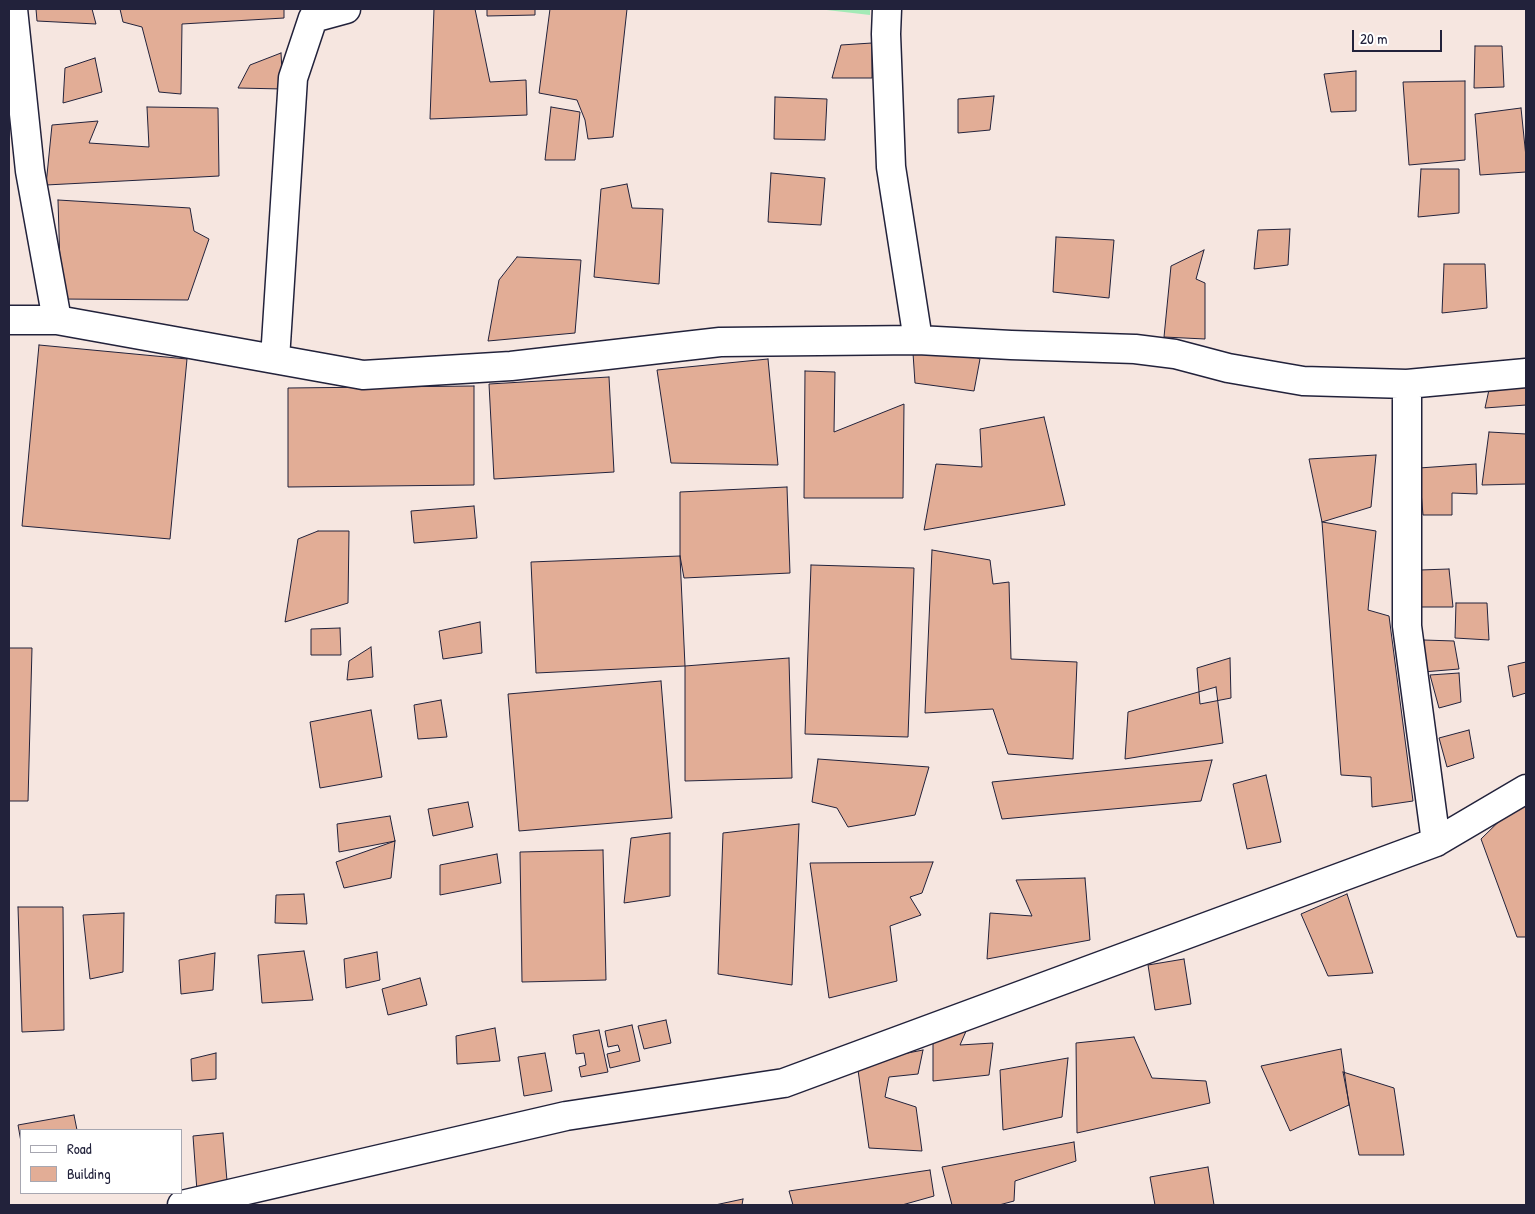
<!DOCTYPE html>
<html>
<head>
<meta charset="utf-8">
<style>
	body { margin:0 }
	#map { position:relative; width:1535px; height:1214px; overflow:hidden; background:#f6e6e0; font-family:"Patrick Hand",sans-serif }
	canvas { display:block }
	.frame { position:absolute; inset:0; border:10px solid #22223b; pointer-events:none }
	.legend { position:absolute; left:20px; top:1129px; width:162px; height:65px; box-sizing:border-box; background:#fff; border:1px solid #a7a7b1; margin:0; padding:6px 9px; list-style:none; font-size:15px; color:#22223b }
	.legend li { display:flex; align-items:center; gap:10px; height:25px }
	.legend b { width:25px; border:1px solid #a7a7b1 }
	.scale { position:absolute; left:1352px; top:30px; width:90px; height:22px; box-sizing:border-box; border:2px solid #22223b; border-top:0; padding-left:6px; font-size:15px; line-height:18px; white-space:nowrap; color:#22223b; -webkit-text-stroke:4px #fff; paint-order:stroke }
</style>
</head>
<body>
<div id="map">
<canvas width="1535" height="1214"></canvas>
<div class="frame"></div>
<ul class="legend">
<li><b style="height:6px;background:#fff"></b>Road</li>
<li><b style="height:14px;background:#e2ad96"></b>Building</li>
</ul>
<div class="scale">20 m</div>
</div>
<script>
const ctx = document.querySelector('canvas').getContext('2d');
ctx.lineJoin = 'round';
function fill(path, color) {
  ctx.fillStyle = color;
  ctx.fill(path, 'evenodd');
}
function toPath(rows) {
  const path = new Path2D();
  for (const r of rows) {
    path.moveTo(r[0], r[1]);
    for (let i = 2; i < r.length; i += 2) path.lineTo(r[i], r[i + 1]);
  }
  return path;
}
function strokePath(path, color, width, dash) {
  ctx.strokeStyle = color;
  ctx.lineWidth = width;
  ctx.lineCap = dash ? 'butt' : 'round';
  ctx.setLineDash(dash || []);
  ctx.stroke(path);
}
fill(toPath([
	[818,9,870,9,870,15]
]), '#a3eab6');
const building = toPath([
	[36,9,92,9,96,24,37,21,36,9],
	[120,9,284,9,284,18,182,24,181,94,159,92,142,27,123,22,120,9],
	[434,9,475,9,490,82,526,80,527,115,430,119,434,9],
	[487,9,535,9,535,15,487,16,487,9],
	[550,9,627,9,613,137,588,139,585,120,577,100,539,93,550,9],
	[872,43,872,78,832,78,841,45,872,43],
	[1475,46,1502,46,1504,87,1474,88,1475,46],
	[281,53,283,89,238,88,250,65,281,53],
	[95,58,102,92,63,103,65,68,95,58],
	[1356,71,1356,111,1331,112,1324,74,1356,71],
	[1465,81,1465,160,1409,165,1403,82,1465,81],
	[994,96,990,130,958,133,958,99,994,96],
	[775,97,827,99,825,140,774,139,775,97],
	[147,107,218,108,219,176,46,185,52,125,98,121,89,143,149,147,147,107],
	[551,107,580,112,575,160,545,160,551,107],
	[1521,108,1526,157,1526,172,1480,175,1475,114,1521,108],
	[1421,169,1459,169,1459,213,1418,217,1421,169],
	[771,173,825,178,821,225,768,222,771,173],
	[627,184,632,208,663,209,659,284,594,277,601,189,627,184],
	[58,200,190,208,194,231,209,239,188,300,61,299,58,200],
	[1290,229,1288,265,1254,269,1258,230,1290,229],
	[1056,237,1114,240,1109,298,1053,292,1056,237],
	[1204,250,1196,279,1205,283,1205,339,1164,337,1171,266,1204,250],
	[517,257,581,260,575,333,488,341,499,280,517,257],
	[1444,264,1485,264,1487,308,1442,313,1444,264],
	[938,341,980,359,974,391,915,383,913,353,938,341],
	[39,345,187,359,170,539,22,526,39,345],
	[768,359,778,465,671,463,657,370,768,359],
	[805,371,835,372,834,432,904,404,903,498,804,498,805,371],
	[1526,373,1526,405,1485,408,1492,376,1526,373],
	[609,377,614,472,494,479,489,384,609,377],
	[474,386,474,485,288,487,288,388,474,386],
	[1044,417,1065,505,924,530,936,464,982,467,980,429,1044,417],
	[1489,432,1526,434,1526,484,1482,485,1489,432],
	[1376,455,1371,507,1322,522,1309,459,1376,455],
	[1476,464,1477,494,1452,493,1452,515,1423,515,1419,468,1476,464],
	[787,487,790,573,684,578,680,556,680,492,787,487],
	[474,506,477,538,414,543,411,511,474,506],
	[1322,522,1376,531,1368,610,1389,616,1413,801,1372,807,1371,777,1341,775,1322,522],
	[318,531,349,531,348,603,285,622,298,539,318,531],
	[932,550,990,560,993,584,1009,582,1011,659,1077,662,1073,759,1008,754,993,709,925,713,932,550],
	[680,556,685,666,536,673,531,562,680,556],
	[811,565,914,568,908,737,805,734,811,565],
	[1449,569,1453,607,1420,607,1420,570,1449,569],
	[1456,603,1487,603,1489,640,1455,638,1456,603],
	[480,622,482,653,443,659,439,631,480,622],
	[340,628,341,655,311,655,311,629,340,628],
	[1424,640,1454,641,1459,669,1423,672,1424,640],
	[371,647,373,677,347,680,349,661,371,647],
	[9,648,32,648,28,801,9,801,9,648],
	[789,658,792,778,685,781,685,666,789,658],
	[1230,658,1231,698,1200,704,1197,668,1230,658],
	[1526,662,1526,693,1513,697,1508,666,1526,662],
	[1459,673,1461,702,1439,708,1430,675,1459,673],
	[661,681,672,818,519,831,508,694,661,681],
	[1216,687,1223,743,1125,759,1128,712,1216,687],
	[441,700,447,737,418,739,414,705,441,700],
	[371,710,382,777,320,788,310,722,371,710],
	[1469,730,1474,758,1447,767,1439,738,1469,730],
	[818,759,929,767,915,815,848,827,837,808,812,802,818,759],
	[1212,760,1201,801,1002,819,992,782,1212,760],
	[1266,775,1281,842,1247,849,1233,784,1266,775],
	[1526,795,1526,937,1517,937,1481,839,1526,795],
	[468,802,473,827,433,836,428,809,468,802],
	[390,816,395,841,339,852,337,824,390,816],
	[799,824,792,985,718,974,723,833,799,824],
	[670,833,670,896,624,903,631,838,670,833],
	[395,841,391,878,344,888,336,862,395,841],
	[603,850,606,980,522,982,520,852,603,850],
	[497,854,501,883,440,895,440,865,497,854],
	[933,862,922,893,910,897,921,915,890,926,897,981,829,998,810,863,933,862],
	[1085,878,1090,940,987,959,990,913,1032,916,1016,880,1085,878],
	[304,894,307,924,275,923,276,895,304,894],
	[1347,894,1373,973,1328,976,1301,914,1347,894],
	[18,907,63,907,64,1030,22,1032,18,907],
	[124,913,123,972,90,979,83,915,124,913],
	[304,951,313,1000,262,1003,258,955,304,951],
	[377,952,380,980,346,988,344,959,377,952],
	[215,953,213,990,181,994,179,960,215,953],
	[1184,959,1191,1004,1155,1010,1148,965,1184,959],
	[420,978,427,1005,388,1015,382,989,420,978],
	[666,1020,671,1043,644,1049,638,1026,666,1020],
	[632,1025,640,1061,610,1068,607,1054,620,1051,618,1045,608,1047,605,1031,632,1025],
	[495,1028,500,1061,457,1064,456,1036,495,1028],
	[967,1029,960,1045,993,1043,989,1075,933,1081,933,1037,967,1029],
	[599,1030,608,1072,581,1077,579,1067,586,1065,584,1053,576,1054,573,1035,599,1030],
	[1134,1037,1152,1078,1206,1081,1210,1103,1077,1133,1076,1043,1134,1037],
	[1341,1049,1349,1105,1290,1131,1261,1066,1341,1049],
	[923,1050,918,1074,889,1077,885,1097,916,1107,922,1151,869,1148,857,1063,923,1050],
	[216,1053,216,1079,192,1081,191,1059,216,1053],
	[545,1053,552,1091,524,1096,518,1057,545,1053],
	[1068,1058,1062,1117,1003,1130,1000,1070,1068,1058],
	[1343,1072,1394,1088,1404,1155,1359,1155,1343,1072],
	[74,1115,77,1130,21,1130,21,1142,18,1125,74,1115],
	[223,1133,227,1181,197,1191,193,1136,223,1133],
	[1074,1142,1076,1161,1015,1181,1014,1201,999,1205,952,1205,942,1167,1074,1142],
	[1208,1167,1214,1205,1155,1205,1150,1177,1208,1167],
	[930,1170,934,1196,902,1205,793,1205,789,1191,930,1170],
	[743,1199,742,1205,715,1205,743,1199]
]);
fill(building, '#e2ad96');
strokePath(building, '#22223b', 1);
const street = toPath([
	[13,9,30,171,57,320],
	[887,9,886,34,891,167,918,340],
	[9,320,57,320,363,375,511,366,720,342,918,340,1011,345,1135,349,1175,354,1228,368,1303,381,1407,384,1526,373],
	[275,359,293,78,313,18,346,9],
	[1407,384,1407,626,1436,842],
	[182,1205,566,1116,784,1083,1436,842,1526,789]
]);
strokePath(street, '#22223b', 31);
strokePath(street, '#fff', 28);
</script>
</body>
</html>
